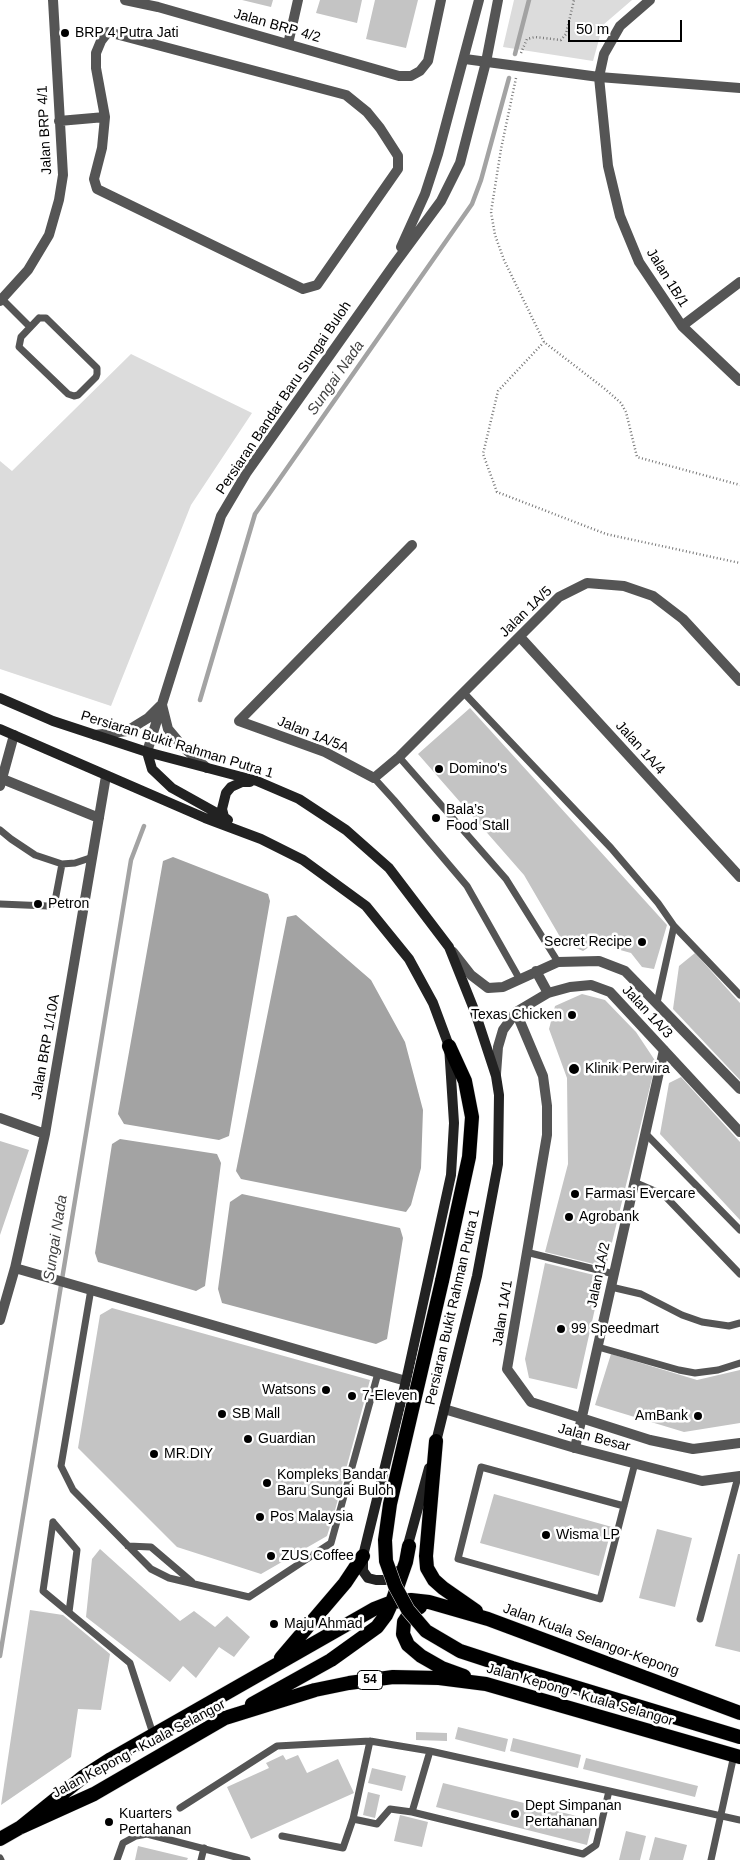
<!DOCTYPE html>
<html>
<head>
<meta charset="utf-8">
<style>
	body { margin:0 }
	#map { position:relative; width:740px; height:1860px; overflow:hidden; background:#fff; font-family:Helvetica,sans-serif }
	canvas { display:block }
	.scale { position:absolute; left:568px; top:20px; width:114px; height:22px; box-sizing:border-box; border:2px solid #000; border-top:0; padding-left:6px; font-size:15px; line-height:18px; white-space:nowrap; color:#000; -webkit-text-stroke:4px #fff; paint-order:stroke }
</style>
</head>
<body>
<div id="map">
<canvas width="740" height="1860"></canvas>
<div class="scale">50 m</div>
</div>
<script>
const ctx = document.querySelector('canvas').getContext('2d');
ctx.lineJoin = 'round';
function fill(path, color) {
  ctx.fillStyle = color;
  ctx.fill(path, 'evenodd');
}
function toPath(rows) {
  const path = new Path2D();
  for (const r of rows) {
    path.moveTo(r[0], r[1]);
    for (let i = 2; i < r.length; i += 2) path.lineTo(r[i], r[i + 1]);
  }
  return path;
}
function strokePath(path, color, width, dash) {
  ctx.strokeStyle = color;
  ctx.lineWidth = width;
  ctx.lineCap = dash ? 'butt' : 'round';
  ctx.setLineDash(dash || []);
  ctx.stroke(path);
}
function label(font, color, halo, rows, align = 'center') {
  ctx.font = font + ' Helvetica,sans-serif';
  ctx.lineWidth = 5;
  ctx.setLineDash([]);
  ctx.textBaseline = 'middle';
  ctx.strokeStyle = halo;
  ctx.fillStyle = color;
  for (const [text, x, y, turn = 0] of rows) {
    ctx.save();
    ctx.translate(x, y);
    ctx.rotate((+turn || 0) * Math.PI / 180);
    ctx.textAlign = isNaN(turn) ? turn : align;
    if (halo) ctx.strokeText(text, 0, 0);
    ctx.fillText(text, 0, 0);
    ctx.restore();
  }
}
fill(toPath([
	[514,0,632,0,603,25,593,61,503,47],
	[131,354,252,413,191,505,111,706,0,669,0,461,12,471]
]), '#dcdcdc');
fill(toPath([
	[173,857,268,894,270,901,229,1136,219,1140,124,1124,118,1114,163,861],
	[296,915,371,980,405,1042,423,1110,421,1168,411,1205,406,1212,241,1179,236,1171,287,917],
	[120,1139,217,1154,221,1163,205,1286,196,1291,98,1262,95,1253,112,1144],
	[242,1194,400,1228,403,1238,387,1339,376,1344,222,1303,218,1289,230,1202]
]), '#a3a3a3');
strokePath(toPath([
	[515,54,529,0],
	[200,700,255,514,472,204,481,180,509,78],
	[0,1656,131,860,144,826]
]), '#a3a3a3', 4.5);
fill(toPath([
	[242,0,273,0,271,7],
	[320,0,362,0,357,23,316,13],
	[375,0,418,0,406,48,366,39],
	[470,708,667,925,654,969,642,967,631,953,595,943,583,951,563,942,524,875,418,754],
	[695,953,740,1003,740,1080,673,1009,679,966],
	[582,994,605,1000,636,1032,656,1062,606,1267,545,1252,568,1164,567,1078,549,1029,555,1006],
	[681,1077,740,1142,740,1220,660,1134,669,1083],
	[0,1141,29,1150,0,1235],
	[545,1263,602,1277,577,1389,529,1378,525,1359],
	[112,1308,370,1380,334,1514,327,1536,261,1574,177,1547,78,1448,100,1315],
	[611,1354,697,1380,740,1370,740,1423,684,1432,595,1405],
	[494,1494,612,1527,599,1576,480,1543],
	[657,1529,692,1538,675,1607,639,1598],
	[100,1549,180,1621,194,1611,215,1627,227,1616,250,1637,234,1657,219,1647,196,1678,183,1666,170,1682,86,1617,92,1559],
	[738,1554,740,1554,740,1652,715,1646],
	[30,1610,63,1615,110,1654,101,1710,78,1709,71,1757,1,1805],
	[458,1727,508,1739,505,1752,455,1739],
	[416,1732,447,1733,447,1741,416,1740],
	[513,1738,581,1755,578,1768,510,1751],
	[283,1755,286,1760,298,1755,307,1773,338,1759,354,1793,251,1839,227,1787,269,1768,266,1763],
	[586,1758,698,1786,695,1797,583,1769],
	[372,1768,406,1776,402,1791,368,1783],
	[443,1783,593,1820,587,1845,436,1807],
	[368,1792,380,1795,375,1818,363,1815],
	[400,1815,428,1822,422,1847,394,1841],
	[626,1831,646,1836,640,1860,619,1860],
	[655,1837,687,1845,683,1860,649,1860],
	[138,1846,188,1858,187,1860,135,1860]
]), '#c4c4c4');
const trunk = toPath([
	[442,1281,469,1157,472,1117,465,1081,449,1046],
	[436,1441,426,1556,427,1568,434,1580,443,1588,476,1611],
	[420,1607,410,1613,404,1622,403,1634,408,1645,421,1656,442,1668,464,1676],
	[281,1658,345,1583,363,1556],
	[252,1704,331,1660,377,1627,386,1615,392,1602,406,1562,409,1546],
	[21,1827,83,1777,111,1759,374,1609,392,1602,411,1600,429,1602,488,1619,740,1713],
	[0,1839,21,1827,94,1794,225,1718,315,1690,349,1683,393,1677,439,1678,486,1684,740,1757]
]);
strokePath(trunk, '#dbdbdb', 15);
strokePath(toPath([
	[521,53,527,39,535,37,561,40,566,34,574,0],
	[516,78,501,149,491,212,495,235,504,260,544,342,605,389,621,403,626,412,637,457,740,485],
	[544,342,498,391,483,454,497,492,606,534,740,563]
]), '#777', 2.5, [1, 2.5]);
strokePath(toPath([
	[2,299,30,327],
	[39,318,46,318,48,320,97,368,97,374,96,377,78,395,74,396,68,394,19,347,21,337,39,318],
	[464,693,611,848,658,903,674,926,657,1003],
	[399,757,506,879,558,962],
	[374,778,394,800,467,886,519,978],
	[0,830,11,839,35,855,62,864,75,863,93,857],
	[0,904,48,906,52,904,55,901,62,864],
	[674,926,740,995],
	[645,1133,740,1230],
	[634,1182,664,1195,740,1274],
	[526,1252,614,1274],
	[611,1287,641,1294,682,1315,702,1322,729,1326,740,1323],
	[91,1289,61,1466,73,1490,151,1569,169,1578,249,1597,331,1543,378,1373],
	[598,1347,679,1370,695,1373,718,1370,740,1363],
	[624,1506,481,1467,458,1559,600,1599,635,1463],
	[53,1522,43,1591,130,1663,153,1734],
	[53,1522,77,1550,69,1612],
	[128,1546,151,1547,192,1582],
	[700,1619,738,1477],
	[180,1808,277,1746,370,1741,430,1751,740,1820],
	[412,1812,430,1751],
	[353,1819,370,1741],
	[282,1836,343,1848,353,1819,377,1824,390,1809,412,1812,583,1854,596,1845,609,1791],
	[0,1858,1,1860],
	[117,1860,123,1843,136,1836,147,1834,247,1860],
	[201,1860,204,1848],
	[711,1860,734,1755]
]), '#555', 7);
strokePath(toPath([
	[125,0,158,7,399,76,411,76,420,71,428,61,441,0],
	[650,0,620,26,604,54,599,77,608,166,620,216,639,262,682,326,740,381],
	[288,44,298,0],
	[465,59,599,77,740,88],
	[59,121,105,117,96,68,96,53,101,41,108,32,346,95,367,112,380,128,398,156,398,169,317,285,303,289,97,189,94,179,102,148,105,117],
	[0,301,28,270,49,235,59,200,63,175,53,0],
	[682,326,740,282],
	[412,545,239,721,325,752,374,778,399,757,559,597,587,583,624,586,653,596,683,619,740,681],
	[520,637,740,877],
	[0,778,99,818],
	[0,786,14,735],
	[453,952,471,975,488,988,503,987,558,962,599,961,625,971,740,1089],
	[536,971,548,993],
	[516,1012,543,1076,547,1106,547,1135,507,1369,531,1402,650,1440,693,1449,740,1443],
	[496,1074,498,1047,503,1030,516,1012,548,993,570,987,591,985,610,992,740,1132],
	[0,1118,45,1134],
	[15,1268,406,1381],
	[0,1320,15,1268,45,1134,106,776],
	[575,1448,664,1050]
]), '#555', 10);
strokePath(toPath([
	[401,247,425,194,438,154,479,0],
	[162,705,168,729,184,748,207,768],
	[95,735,127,731,148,718,160,706],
	[147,752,221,516,247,472,393,266,441,201,460,163,486,62,498,0],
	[444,1409,575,1448,702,1481,740,1476]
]), '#555', 10);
strokePath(toPath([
	[0,698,53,721,147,752,257,781,299,799,346,830,389,868,449,947,475,1012,496,1076,499,1095,498,1164,477,1276,435,1446],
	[0,729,205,818,261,839,303,860,366,906,409,959,433,1003,449,1046,454,1123,451,1175,406,1381,363,1556,363,1571,368,1578,376,1580,385,1580,395,1571],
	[147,752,152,769,172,788,224,817],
	[228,820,224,817,222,809,226,793,231,787,242,782,250,782],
	[406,1552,429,1468]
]), '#222', 10);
strokePath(trunk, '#000', 14);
const trunkBridge = toPath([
	[442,1281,390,1504,385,1540,386,1561,395,1586,408,1610,426,1631,460,1651,512,1668,740,1737]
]);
strokePath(trunkBridge, '#dbdbdb', 15, []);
strokePath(trunkBridge, '#000', 14);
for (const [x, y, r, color] of [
	[65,33,5,"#000"],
	[439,769,5,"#000"],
	[436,818,5,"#000"],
	[38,904,5,"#000"],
	[642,942,5,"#000"],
	[572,1015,5,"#000"],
	[574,1069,6,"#000"],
	[575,1194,5,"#000"],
	[569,1217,5,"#000"],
	[561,1329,5,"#000"],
	[326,1390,5,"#000"],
	[352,1396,5,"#000"],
	[222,1414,5,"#000"],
	[698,1416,5,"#000"],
	[248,1439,5,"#000"],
	[154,1454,5,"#000"],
	[267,1483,5,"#000"],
	[260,1517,5,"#000"],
	[546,1535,5,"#000"],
	[271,1556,5,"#000"],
	[274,1624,5,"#000"],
	[515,1814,5,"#000"],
	[109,1822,5,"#000"]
]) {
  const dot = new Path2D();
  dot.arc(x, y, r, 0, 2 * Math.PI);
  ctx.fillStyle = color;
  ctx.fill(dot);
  strokePath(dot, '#fff', 2);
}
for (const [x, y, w] of [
	[370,1680,25]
]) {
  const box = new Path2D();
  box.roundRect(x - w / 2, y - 9.5, w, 19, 4);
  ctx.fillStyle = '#fff';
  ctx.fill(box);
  strokePath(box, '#000', 1);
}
label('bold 12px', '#000', null, [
	["54",370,1680]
]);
label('14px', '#000', '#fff', [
	["Jalan BRP 4/2",277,26,16],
	["Jalan BRP 4/1",45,130,-93],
	["Jalan 1B/1",667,278,58],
	["Persiaran Bandar Baru Sungai Buloh",284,398,-56],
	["Jalan 1A/5",526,612,-44],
	["Jalan 1A/5A",313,735,22],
	["Persiaran Bukit Rahman Putra 1",177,745,17],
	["Jalan 1A/4",640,748,48],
	["Jalan 1A/3",647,1012,47],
	["Jalan BRP 1/10A",46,1047,-80],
	["Jalan 1A/2",599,1275,-78],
	["Persiaran Bukit Rahman Putra 1",453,1307,-77],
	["Jalan 1A/1",503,1313,-81],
	["Jalan Besar",594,1438,15],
	["Jalan Kuala Selangor-Kepong",591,1640,20],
	["Jalan Kepong - Kuala Selangor",580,1695,16],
	["Jalan Kepong - Kuala Selangor",139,1749,-28]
]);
label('14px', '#000', '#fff', [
	["BRP 4 Putra Jati",75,33],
	["Domino's",449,769],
	["Bala’s",446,810],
	["Food Stall",446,826],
	["Petron",48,904],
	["Secret Recipe",632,942,"right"],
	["Texas Chicken",562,1015,"right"],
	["Klinik Perwira",585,1069],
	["Farmasi Evercare",585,1194],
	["Agrobank",579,1217],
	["99 Speedmart",571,1329],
	["Watsons",316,1390,"right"],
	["7-Eleven",362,1396],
	["SB Mall",232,1414],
	["AmBank",688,1416,"right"],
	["Guardian",258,1439],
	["MR.DIY",164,1454],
	["Kompleks Bandar",277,1475],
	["Baru Sungai Buloh",277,1491],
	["Pos Malaysia",270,1517],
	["Wisma LP",556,1535],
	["ZUS Coffee",281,1556],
	["Maju Ahmad",284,1624],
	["Dept Simpanan",525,1806],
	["Pertahanan",525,1822],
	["Kuarters",119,1814],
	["Pertahanan",119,1830]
], 'left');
label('italic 15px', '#444', '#fff', [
	["Sungai Nada",336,378,-55],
	["Sungai Nada",56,1238,-81]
]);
</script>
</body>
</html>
